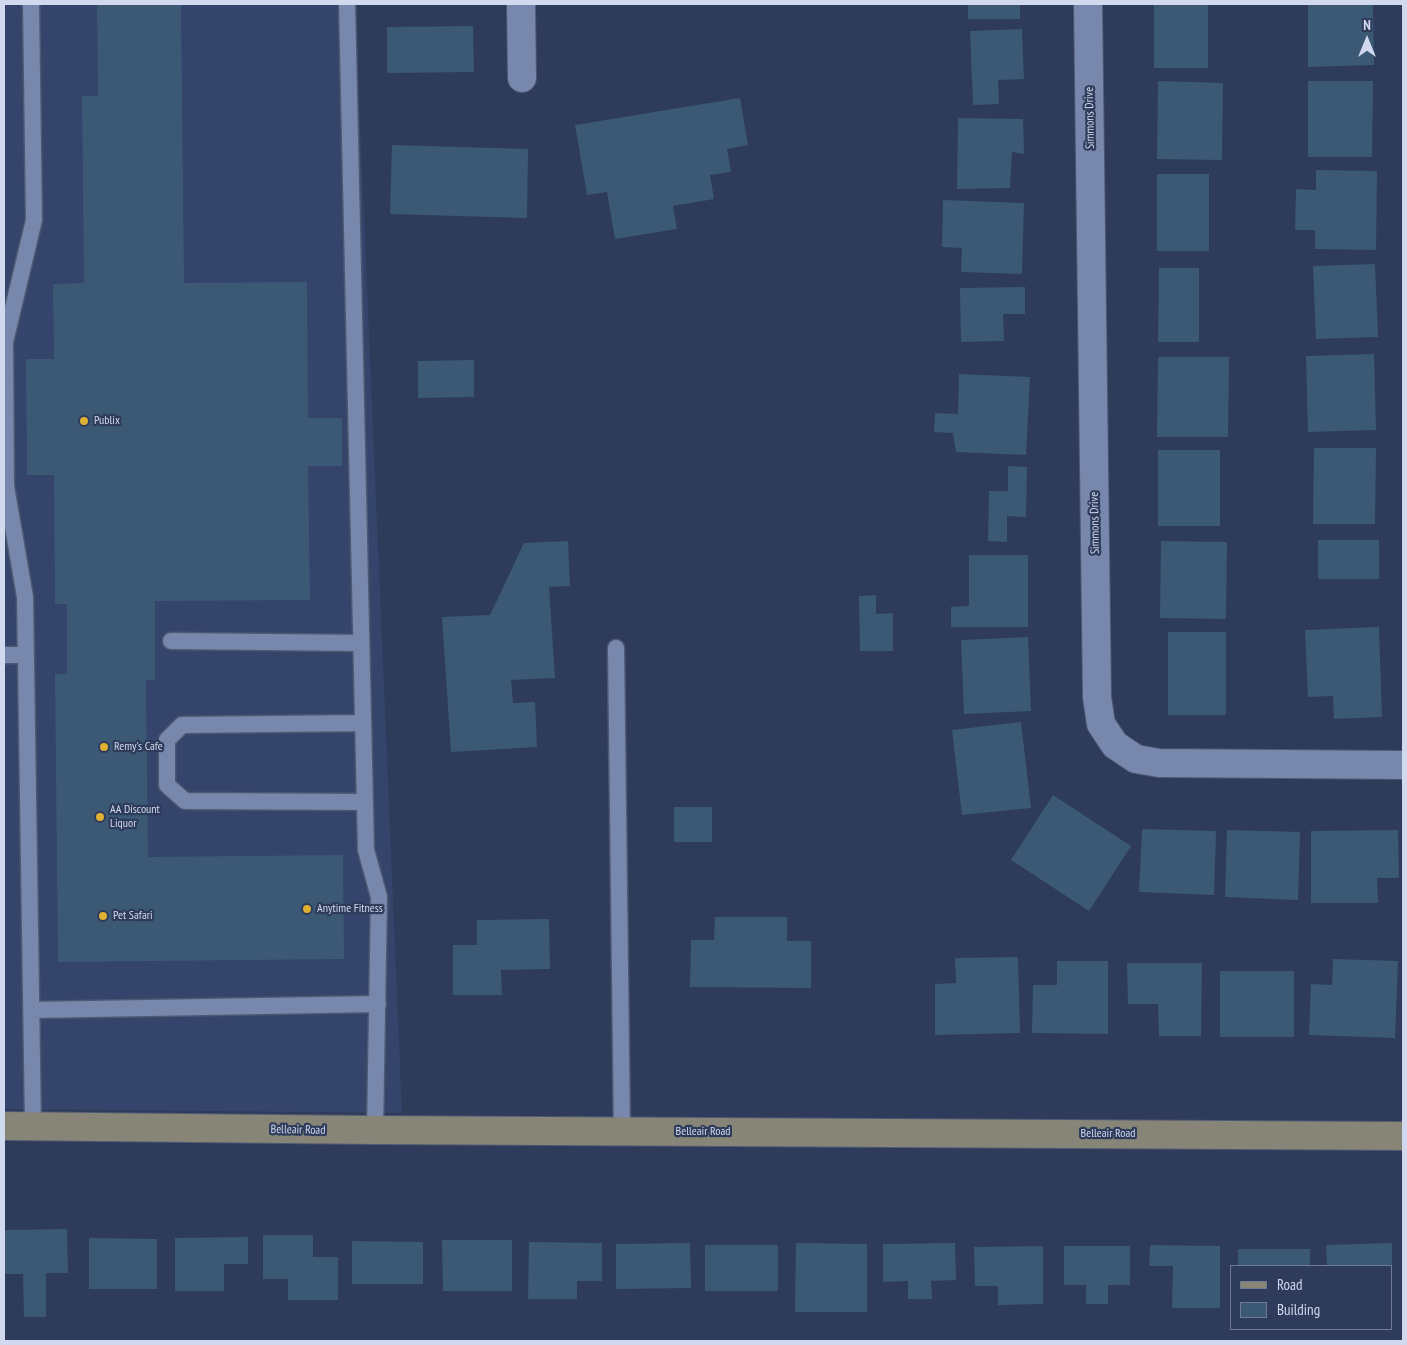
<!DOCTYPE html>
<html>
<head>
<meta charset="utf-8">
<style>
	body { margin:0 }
	#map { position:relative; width:1407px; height:1345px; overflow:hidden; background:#2e3b5b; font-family:"PT Sans Narrow",sans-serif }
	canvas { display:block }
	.frame { position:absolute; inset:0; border:5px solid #d0d9ed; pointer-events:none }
	.legend { position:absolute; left:1230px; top:1265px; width:162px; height:65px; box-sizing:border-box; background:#2e3b5b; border:1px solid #6f7a95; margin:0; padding:6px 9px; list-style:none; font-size:15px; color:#d0d9ed }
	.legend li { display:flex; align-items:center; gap:10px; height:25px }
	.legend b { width:25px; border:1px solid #6f7a95 }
	.north { position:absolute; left:1342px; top:15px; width:50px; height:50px; -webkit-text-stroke:4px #2e3b5b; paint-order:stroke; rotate:0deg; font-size:14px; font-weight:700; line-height:20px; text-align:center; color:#d0d9ed }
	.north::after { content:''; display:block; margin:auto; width:18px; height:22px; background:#d0d9ed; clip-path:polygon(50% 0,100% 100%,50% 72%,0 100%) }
</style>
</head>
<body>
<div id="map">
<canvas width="1407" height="1345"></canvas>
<div class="frame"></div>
<ul class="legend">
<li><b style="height:6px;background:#868578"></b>Road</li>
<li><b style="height:14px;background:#3b5975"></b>Building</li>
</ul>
<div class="north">N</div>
</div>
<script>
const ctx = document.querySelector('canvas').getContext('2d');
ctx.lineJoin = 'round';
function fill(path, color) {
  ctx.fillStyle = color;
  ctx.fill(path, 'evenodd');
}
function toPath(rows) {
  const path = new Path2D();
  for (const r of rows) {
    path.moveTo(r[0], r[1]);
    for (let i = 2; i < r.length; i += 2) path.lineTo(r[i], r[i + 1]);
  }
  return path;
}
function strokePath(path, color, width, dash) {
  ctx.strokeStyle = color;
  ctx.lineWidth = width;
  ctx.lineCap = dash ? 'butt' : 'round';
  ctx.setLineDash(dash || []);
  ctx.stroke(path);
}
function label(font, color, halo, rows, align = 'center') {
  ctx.font = font + ' "PT Sans Narrow",sans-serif';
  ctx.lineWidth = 4.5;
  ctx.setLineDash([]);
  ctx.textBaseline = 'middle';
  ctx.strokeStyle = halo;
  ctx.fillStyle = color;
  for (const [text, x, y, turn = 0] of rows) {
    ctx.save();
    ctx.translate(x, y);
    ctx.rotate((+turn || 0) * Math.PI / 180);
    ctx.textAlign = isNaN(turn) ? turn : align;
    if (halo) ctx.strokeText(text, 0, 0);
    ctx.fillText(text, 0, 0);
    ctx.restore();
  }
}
fill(toPath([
	[4,4,355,4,402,1113,4,1109]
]), '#35446a');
fill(toPath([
	[97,4,181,4,184,283,307,282,308,418,342,418,342,466,308,466,310,600,155,601,155,680,146,680,148,857,343,855,344,959,58,962,55,674,67,674,67,604,55,604,54,475,27,475,26,359,54,359,53,284,84,283,82,96,98,96],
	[968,4,1020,4,1020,19,968,19],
	[1154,4,1208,4,1208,68,1154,68],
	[1308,4,1373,4,1374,65,1308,67],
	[473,26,474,72,387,73,387,27],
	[1022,29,1024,79,998,80,999,104,973,105,970,31],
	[1158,81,1223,83,1222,160,1157,159],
	[1308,81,1373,81,1372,157,1308,157],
	[740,98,748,145,727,149,731,172,710,175,714,199,673,206,677,229,615,239,607,192,587,195,575,125],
	[958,118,1023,119,1024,154,1012,152,1010,188,957,189],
	[392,145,528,149,527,218,390,214],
	[1316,170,1377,171,1376,250,1315,249,1315,230,1295,230,1296,189,1316,190],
	[1157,174,1209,174,1209,251,1157,251],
	[943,200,1024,203,1022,274,961,272,962,248,942,247],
	[1375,264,1378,337,1316,339,1313,266],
	[1159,268,1199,268,1199,342,1158,342],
	[1025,287,1025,314,1003,314,1004,341,961,342,960,288],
	[1374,354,1376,430,1308,432,1306,356],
	[1158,357,1229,357,1228,437,1157,437],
	[474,360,474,397,418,398,418,361],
	[959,374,1030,377,1026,455,956,452,953,433,934,432,935,413,958,414],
	[1314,448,1376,448,1375,524,1313,524],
	[1158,450,1220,450,1220,526,1158,526],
	[1008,466,1027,467,1026,517,1007,516,1007,542,988,541,989,491,1008,491],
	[1318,540,1379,540,1379,579,1318,579],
	[568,541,570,586,549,587,555,678,511,680,513,703,535,702,537,747,451,752,442,617,490,615,524,543],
	[1161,541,1227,542,1226,619,1160,618],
	[969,555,1028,555,1028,627,951,627,951,607,969,606],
	[876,595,876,614,893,613,893,651,860,651,859,596],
	[1379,627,1382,717,1334,719,1333,696,1308,697,1305,630],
	[1168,632,1226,632,1226,715,1168,715],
	[1028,637,1031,711,964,714,961,640],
	[1021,722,1031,808,962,815,952,730],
	[1053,795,1131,846,1089,911,1011,860],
	[674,807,712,807,712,842,674,842],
	[1142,829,1216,831,1214,895,1139,892],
	[1227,830,1300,832,1298,900,1225,897],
	[1398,830,1399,878,1377,878,1378,903,1311,903,1311,831],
	[715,917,787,917,787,941,811,941,811,988,690,987,691,940,714,940],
	[549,919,550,969,501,970,502,995,453,995,453,945,477,945,477,920],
	[1018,957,1020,1033,935,1035,935,984,956,983,955,958],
	[1333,959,1398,961,1395,1038,1309,1035,1311,984,1332,985],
	[1057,961,1108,961,1108,1034,1032,1033,1033,985,1057,985],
	[1127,963,1202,963,1201,1036,1159,1036,1158,1004,1128,1004],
	[1220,971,1294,971,1294,1037,1220,1037],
	[67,1229,68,1273,46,1273,46,1317,24,1317,23,1274,4,1274,4,1230],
	[263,1235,313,1235,313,1257,338,1257,338,1300,288,1300,288,1279,263,1279],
	[248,1237,248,1264,224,1264,224,1291,175,1291,175,1238],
	[89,1238,157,1239,157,1289,89,1289],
	[442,1240,512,1240,512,1291,443,1291],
	[352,1241,423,1242,423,1284,352,1284],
	[529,1242,602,1243,602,1281,577,1281,577,1299,528,1299],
	[690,1243,691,1288,616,1289,616,1244],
	[796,1243,867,1244,867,1312,795,1312],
	[955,1243,956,1280,931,1281,932,1299,908,1299,908,1281,883,1282,883,1244],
	[1392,1243,1392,1266,1327,1266,1326,1245],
	[705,1245,778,1245,778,1291,705,1291],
	[1150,1245,1220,1246,1220,1308,1172,1308,1173,1266,1149,1266],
	[1043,1246,1043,1304,998,1305,998,1286,975,1286,974,1247],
	[1064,1246,1130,1246,1130,1285,1108,1285,1108,1304,1086,1304,1086,1285,1064,1285],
	[1238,1249,1310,1249,1310,1266,1238,1266]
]), '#3b5975');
const service = toPath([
	[31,4,34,220,5,342,6,486,25,597,33,1126],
	[347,4,366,850,379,897,375,1130],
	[171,641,361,643],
	[616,648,622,1132],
	[4,655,26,655],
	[363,723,182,725,167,740,167,785,185,801,365,802],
	[32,1010,378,1004]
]);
const minor = toPath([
	[521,4,522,78],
	[1088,4,1097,697,1101,724,1115,745,1136,759,1159,763,1403,765]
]);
const secondary = toPath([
	[4,1126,375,1130,1403,1136]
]);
strokePath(service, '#4e5873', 19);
strokePath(minor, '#4e5873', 30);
strokePath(secondary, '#4e5873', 30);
strokePath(service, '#7887ac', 16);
strokePath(minor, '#7887ac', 28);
strokePath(secondary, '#868578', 28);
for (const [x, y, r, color] of [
	[84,421,5,"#dfb133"],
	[104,747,5,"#dfb133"],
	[100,817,5,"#dfb133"],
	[307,909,5,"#dfb133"],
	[103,916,5,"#dfb133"]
]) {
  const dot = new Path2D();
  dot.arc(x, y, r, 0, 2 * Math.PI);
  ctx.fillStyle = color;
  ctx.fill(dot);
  strokePath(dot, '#2e3b5b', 2);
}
label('12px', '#d0d9ed', '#2e3b5b', [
	["Simmons Drive",1090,118,-91],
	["Simmons Drive",1095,523,-91],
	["Belleair Road",298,1130,1],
	["Belleair Road",703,1132],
	["Belleair Road",1108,1134]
]);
label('12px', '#d0d9ed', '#2e3b5b', [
	["Publix",94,421],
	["Remy's Cafe",114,747],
	["AA Discount",110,810],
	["Liquor",110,824],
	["Anytime Fitness",317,909],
	["Pet Safari",113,916]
], 'left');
</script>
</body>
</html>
